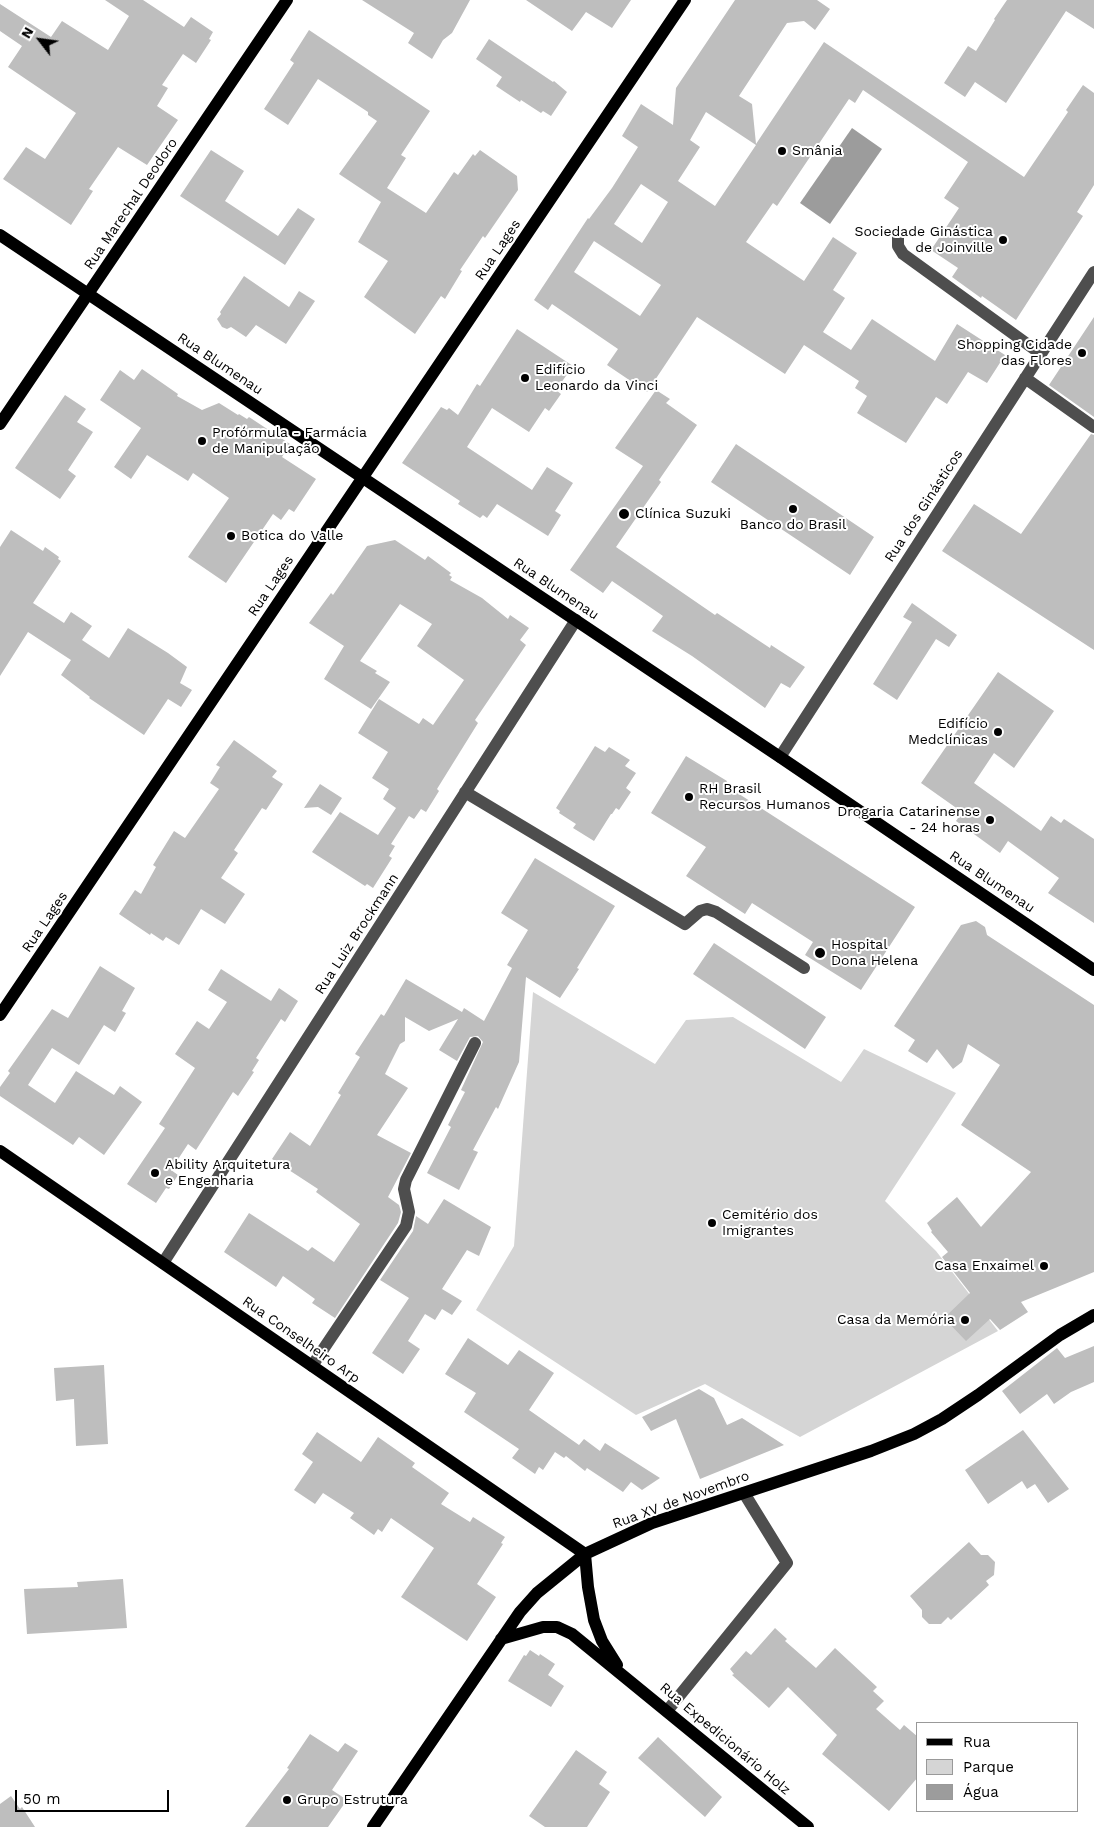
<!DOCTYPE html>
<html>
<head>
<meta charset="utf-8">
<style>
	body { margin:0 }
	#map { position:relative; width:1094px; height:1827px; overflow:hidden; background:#fff; font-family:"Work Sans",sans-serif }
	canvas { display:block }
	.legend { position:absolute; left:916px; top:1722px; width:162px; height:90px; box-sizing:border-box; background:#fff; border:1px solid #999; margin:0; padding:6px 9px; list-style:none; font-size:15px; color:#000 }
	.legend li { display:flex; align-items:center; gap:10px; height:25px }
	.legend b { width:25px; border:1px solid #999 }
	.north { position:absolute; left:15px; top:15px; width:50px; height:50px; -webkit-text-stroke:4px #fff; paint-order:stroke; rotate:300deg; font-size:14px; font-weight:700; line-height:20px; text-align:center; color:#000 }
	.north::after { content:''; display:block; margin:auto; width:18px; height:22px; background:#000; clip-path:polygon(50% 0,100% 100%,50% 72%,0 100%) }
	.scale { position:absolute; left:15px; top:1790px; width:154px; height:22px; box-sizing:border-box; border:2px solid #000; border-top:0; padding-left:6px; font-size:15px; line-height:18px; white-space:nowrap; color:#000; -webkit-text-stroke:4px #fff; paint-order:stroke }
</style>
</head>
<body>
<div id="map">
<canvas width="1094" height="1827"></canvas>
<ul class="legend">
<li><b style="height:6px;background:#000"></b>Rua</li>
<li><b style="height:14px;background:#d5d5d5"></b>Parque</li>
<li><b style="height:14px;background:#9c9c9c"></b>Água</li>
</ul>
<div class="north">N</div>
<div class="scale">50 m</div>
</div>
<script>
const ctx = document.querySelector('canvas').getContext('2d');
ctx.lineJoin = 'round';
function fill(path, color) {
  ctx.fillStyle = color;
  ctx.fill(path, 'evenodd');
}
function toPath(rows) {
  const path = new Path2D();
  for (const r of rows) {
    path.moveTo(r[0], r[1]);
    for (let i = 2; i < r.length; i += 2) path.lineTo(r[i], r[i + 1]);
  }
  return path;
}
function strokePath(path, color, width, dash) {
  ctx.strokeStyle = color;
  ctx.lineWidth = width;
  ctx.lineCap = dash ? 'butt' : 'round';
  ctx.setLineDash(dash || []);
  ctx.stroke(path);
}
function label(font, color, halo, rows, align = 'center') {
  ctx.font = font + ' "Work Sans",sans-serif';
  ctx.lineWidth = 4;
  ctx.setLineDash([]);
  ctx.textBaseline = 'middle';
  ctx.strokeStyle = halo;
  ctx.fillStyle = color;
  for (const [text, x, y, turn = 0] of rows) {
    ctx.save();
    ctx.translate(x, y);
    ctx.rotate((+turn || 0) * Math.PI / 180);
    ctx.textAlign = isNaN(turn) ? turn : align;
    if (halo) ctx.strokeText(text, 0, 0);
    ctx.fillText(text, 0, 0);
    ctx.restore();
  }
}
fill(toPath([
	[533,992,655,1064,686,1020,733,1017,841,1082,864,1049,956,1093,885,1201,936,1251,998,1331,800,1437,705,1384,636,1415,476,1310,514,1246]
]), '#d5d5d5');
fill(toPath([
	[852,128,882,149,830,224,800,203]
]), '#9c9c9c');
fill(toPath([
	[105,0,143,0,184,27,191,17,213,32,209,39,211,40,196,63,183,54,162,85,168,88,157,106,178,120,147,165,118,147,89,189,93,191,71,225,3,179,26,147,45,159,76,113,8,67,22,46,0,31,0,4,51,37,62,21,108,50,129,16],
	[362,0,470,0,452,33,443,40,432,59,408,43,414,33],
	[526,0,631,0,612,28,586,12,572,31],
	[735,0,817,0,830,9,815,30,804,21,787,23,739,96,752,104,756,144,824,42,1024,177,1068,112,1066,110,1083,85,1094,93,1094,185,1077,212,1083,216,1016,320,982,296,981,298,952,277,958,268,931,250,959,208,944,198,968,162,863,90,855,103,849,99,777,206,773,203,746,242,804,281,833,237,857,253,833,290,845,298,823,332,851,350,872,319,935,361,957,324,1005,355,987,383,968,372,947,404,936,397,906,443,857,413,867,396,855,388,859,381,804,345,785,374,697,317,647,392,607,365,618,349,552,304,548,310,534,300,588,218,589,219,612,188,638,147,622,136,641,104,673,125,676,88],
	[706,112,756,145,715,206,678,181,700,147,690,140],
	[641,184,668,202,642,243,614,224],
	[594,241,661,285,640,316,574,272],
	[1007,0,1094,0,1094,29,1066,11,1006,103,975,82,965,97,944,83,968,46,976,51,995,20,994,19],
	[309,30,430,111,401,155,406,158,387,188,426,213,454,172,458,175,473,154,475,156,480,150,517,176,518,190,485,238,483,236,460,270,462,271,445,299,441,296,415,334,364,297,388,261,358,242,381,202,339,174,377,121,368,115,368,112,318,79,288,125,264,109,294,63,290,60],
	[489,39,553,82,554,81,567,92,551,116,543,111,541,113,521,100,520,102,496,86,502,77,476,59],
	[211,150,244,171,225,201,278,236,298,208,315,219,285,265,180,196],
	[244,276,289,307,299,291,315,301,286,344,256,325,246,337,231,327,227,329,222,327,217,319,221,314,220,312],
	[1094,317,1094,417,1049,385],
	[517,329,573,366,556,390,561,394,549,411,545,408,529,432,492,408,467,447,532,490,547,467,573,483,555,511,561,515,548,536,497,504,487,518,483,515,480,518,458,504,460,501,402,463,441,407,447,410,449,408,458,415,477,384,480,386],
	[142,369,178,394,177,396,202,410,219,403,238,415,239,414,247,419,249,417,290,444,282,457,316,479,294,512,289,509,281,520,273,514,226,583,188,557,229,498,193,473,188,481,147,455,131,479,114,467,141,428,100,400,120,370,134,380],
	[656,390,670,399,666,403,697,425,659,480,661,482,616,547,715,615,717,613,770,648,771,645,805,667,790,688,781,683,765,708,692,656,652,631,663,616,612,581,603,593,570,570,643,466,615,448],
	[65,395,86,409,77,422,93,432,68,470,76,476,60,499,15,468],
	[1091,434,1094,435,1094,650,942,551,974,504,1021,534],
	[736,444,874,537,850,575,711,482],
	[11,530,43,551,45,547,59,557,58,559,61,561,33,603,64,623,71,612,92,626,82,640,109,658,128,628,168,653,187,667,180,683,192,690,181,707,168,699,144,735,89,698,90,697,61,675,71,660,28,632,0,676,0,547],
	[395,540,425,560,428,556,451,573,449,575,452,577,450,580,482,598,508,619,510,615,529,628,520,640,526,645,475,720,478,723,437,789,439,791,426,812,421,809,414,819,409,816,391,844,395,846,389,856,392,858,373,888,367,884,365,886,312,852,340,812,378,835,396,808,383,799,389,789,372,778,388,752,358,733,379,699,419,724,423,718,433,725,464,680,417,646,432,624,400,604,360,661,377,671,375,673,390,682,371,709,324,679,344,646,309,623,331,593,333,595,367,546],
	[912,603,957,635,949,647,936,639,897,700,873,684,912,622,903,617],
	[998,672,1054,711,1014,768,994,753,974,783,1041,831,1051,816,1061,823,1064,819,1094,839,1094,923,1048,893,1059,878,1008,841,1000,853,956,821,962,812,921,783],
	[234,740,277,771,272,777,283,784,266,810,262,808,234,850,238,853,221,878,245,894,225,924,201,909,179,945,166,937,163,941,151,933,150,935,119,914,135,890,141,894,156,867,153,865,174,831,185,838,219,789,210,783,220,767,216,765],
	[595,746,605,752,609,747,630,760,625,766,636,773,626,788,631,792,619,810,616,808,612,814,611,814,594,841,573,828,576,824,559,813,560,811,556,808],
	[686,756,727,781,725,785,915,907,861,990,805,955,813,942,752,903,745,914,686,876,706,847,651,813],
	[320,784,342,798,331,815,318,807,304,808],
	[535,858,615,906,577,968,579,969,560,998,526,977,519,1062,498,1109,496,1107,473,1150,478,1152,459,1190,427,1173,451,1127,448,1125,465,1092,461,1090,483,1042,478,1036,470,1037,457,1061,439,1050,458,1019,429,1031,405,1017,405,1041,400,1044,385,1074,408,1088,377,1135,411,1153,388,1197,399,1205,401,1212,398,1223,335,1318,312,1303,315,1299,283,1276,276,1287,224,1252,249,1213,308,1251,312,1247,334,1262,360,1224,316,1192,318,1189,272,1159,290,1132,310,1146,341,1095,338,1093,360,1057,355,1054,381,1014,384,1016,406,979,462,1012,464,1008,484,1021,512,968,507,965,528,930,501,913],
	[976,921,985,927,987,935,1094,1005,1094,1272,1021,1302,1028,1312,1000,1330,990,1319,966,1341,944,1318,970,1293,942,1257,948,1252,931,1232,932,1231,927,1223,957,1197,981,1227,1031,1172,961,1125,1000,1065,968,1044,962,1062,953,1069,937,1049,927,1063,908,1051,915,1040,894,1026,961,925],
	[714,943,826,1017,805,1049,693,974],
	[100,966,135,988,122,1011,126,1013,115,1032,104,1025,79,1065,52,1048,28,1085,55,1103,76,1071,114,1095,120,1086,142,1102,104,1155,79,1137,73,1145,0,1096,0,1087,10,1073,8,1071,52,1009,68,1018],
	[221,969,271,1001,279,988,298,1001,285,1022,281,1019,256,1058,259,1060,252,1071,254,1072,238,1096,233,1092,196,1150,188,1144,171,1170,178,1175,169,1189,166,1188,156,1203,127,1184,165,1128,159,1124,195,1068,175,1054,197,1021,209,1029,227,1002,208,990],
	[444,1199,491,1227,479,1256,467,1250,442,1289,462,1301,452,1315,442,1309,435,1320,425,1314,408,1341,420,1349,403,1374,372,1353,409,1298,380,1280,413,1231,416,1216,428,1224],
	[468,1338,508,1365,519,1350,554,1373,529,1410,579,1445,584,1439,600,1451,605,1443,660,1478,642,1490,631,1482,623,1492,587,1468,585,1471,566,1456,564,1458,555,1452,543,1470,539,1467,535,1474,512,1458,519,1449,464,1412,476,1393,445,1374],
	[1094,1346,1094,1382,1071,1392,1054,1404,1047,1394,1020,1414,1002,1391,1057,1348,1065,1358],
	[104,1365,108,1444,76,1446,74,1399,56,1401,54,1368],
	[699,1389,714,1398,727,1425,742,1418,784,1445,700,1479,676,1419,651,1431,642,1417],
	[1023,1430,1069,1489,1048,1503,1035,1484,1027,1489,1022,1481,988,1504,965,1470],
	[317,1432,361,1462,378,1437,415,1463,412,1467,449,1493,441,1504,470,1522,473,1517,505,1537,501,1543,503,1544,477,1584,496,1597,467,1641,401,1597,434,1548,391,1518,382,1532,378,1529,374,1535,350,1518,354,1513,323,1493,315,1504,294,1490,313,1462,302,1454],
	[969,1542,981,1555,988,1555,995,1562,994,1575,986,1581,989,1585,951,1620,948,1617,941,1624,929,1624,922,1617,922,1610,910,1596],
	[123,1579,127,1628,27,1634,24,1589,78,1587,77,1582],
	[775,1628,787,1639,785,1641,816,1668,835,1648,877,1687,873,1691,884,1701,876,1709,900,1730,904,1725,918,1737,918,1777,889,1811,822,1754,837,1735,788,1687,769,1708,732,1675,734,1674,730,1669,746,1651,751,1655],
	[530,1650,539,1656,540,1654,555,1664,548,1675,564,1686,551,1707,508,1681,524,1655,526,1656],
	[310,1734,338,1752,345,1743,358,1751,332,1790,347,1800,328,1827,245,1827,289,1769,287,1768],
	[658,1737,722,1797,705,1817,638,1758],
	[576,1750,607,1772,599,1784,610,1792,587,1827,545,1827,529,1816],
	[11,1796,20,1809,22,1807,35,1827,0,1827,0,1804]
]), '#bebebe');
strokePath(toPath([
	[898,235,898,246,903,254,1041,354],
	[1025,378,1094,427],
	[780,757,1094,272],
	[465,792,685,924,700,911,707,909,716,912,804,968],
	[163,1263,576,620],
	[312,1366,406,1226,409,1212,404,1189,406,1180,475,1043],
	[667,1711,787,1563,744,1493]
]), '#4e4e4e', 12);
strokePath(toPath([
	[0,235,780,757,1094,970],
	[0,424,287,0],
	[0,1015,685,0],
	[0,1151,585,1554],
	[585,1554,588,1587,594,1620,602,1641,617,1665],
	[501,1639,543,1627,557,1627,572,1634,808,1827],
	[373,1827,520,1612,537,1593,585,1554,652,1523,871,1451,914,1434,942,1419,978,1395,1060,1335,1094,1315]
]), '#000', 12);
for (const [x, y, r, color] of [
	[782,151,5,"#000"],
	[1003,240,5,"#000"],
	[1082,353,5,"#000"],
	[525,378,5,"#000"],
	[202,441,5,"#000"],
	[793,509,5,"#000"],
	[624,514,6,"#000"],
	[231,536,5,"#000"],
	[998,732,5,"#000"],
	[689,797,5,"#000"],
	[990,820,5,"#000"],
	[820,953,6,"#000"],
	[155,1173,5,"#000"],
	[712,1223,5,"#000"],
	[1044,1266,5,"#000"],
	[965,1320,5,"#000"],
	[287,1800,5,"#000"]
]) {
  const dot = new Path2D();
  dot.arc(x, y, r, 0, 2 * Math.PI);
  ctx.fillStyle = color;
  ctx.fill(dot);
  strokePath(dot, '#fff', 2);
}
label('14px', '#000', '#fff', [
	["Smânia",792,151],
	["Sociedade Ginástica",993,232,"right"],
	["de Joinville",993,248,"right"],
	["Shopping Cidade",1072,345,"right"],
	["das Flores",1072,361,"right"],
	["Edifício",535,370],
	["Leonardo da Vinci",535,386],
	["Profórmula - Farmácia",212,433],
	["de Manipulação",212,449],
	["Clínica Suzuki",635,514],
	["Banco do Brasil",793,525,"center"],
	["Botica do Valle",241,536],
	["Edifício",988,724,"right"],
	["Medclínicas",988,740,"right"],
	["RH Brasil",699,789],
	["Recursos Humanos",699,805],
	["Drogaria Catarinense",980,812,"right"],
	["- 24 horas",980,828,"right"],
	["Hospital",831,945],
	["Dona Helena",831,961],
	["Ability Arquitetura",165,1165],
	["e Engenharia",165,1181],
	["Cemitério dos",722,1215],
	["Imigrantes",722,1231],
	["Casa Enxaimel",1034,1266,"right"],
	["Casa da Memória",955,1320,"right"],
	["Grupo Estrutura",297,1800]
], 'left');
label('14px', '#000', '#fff', [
	["Rua Marechal Deodoro",131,204,-56],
	["Rua Lages",498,250,-56],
	["Rua Blumenau",220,364,34],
	["Rua dos Ginásticos",924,506,-57],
	["Rua Lages",271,586,-56],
	["Rua Blumenau",556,589,34],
	["Rua Blumenau",992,882,34],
	["Rua Lages",45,922,-56],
	["Rua Luiz Brockmann",357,934,-57],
	["Rua Conselheiro Arp",301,1340,35],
	["Rua XV de Novembro",681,1500,-20],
	["Rua Expedicionário Holz",725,1739,40]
]);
</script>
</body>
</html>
